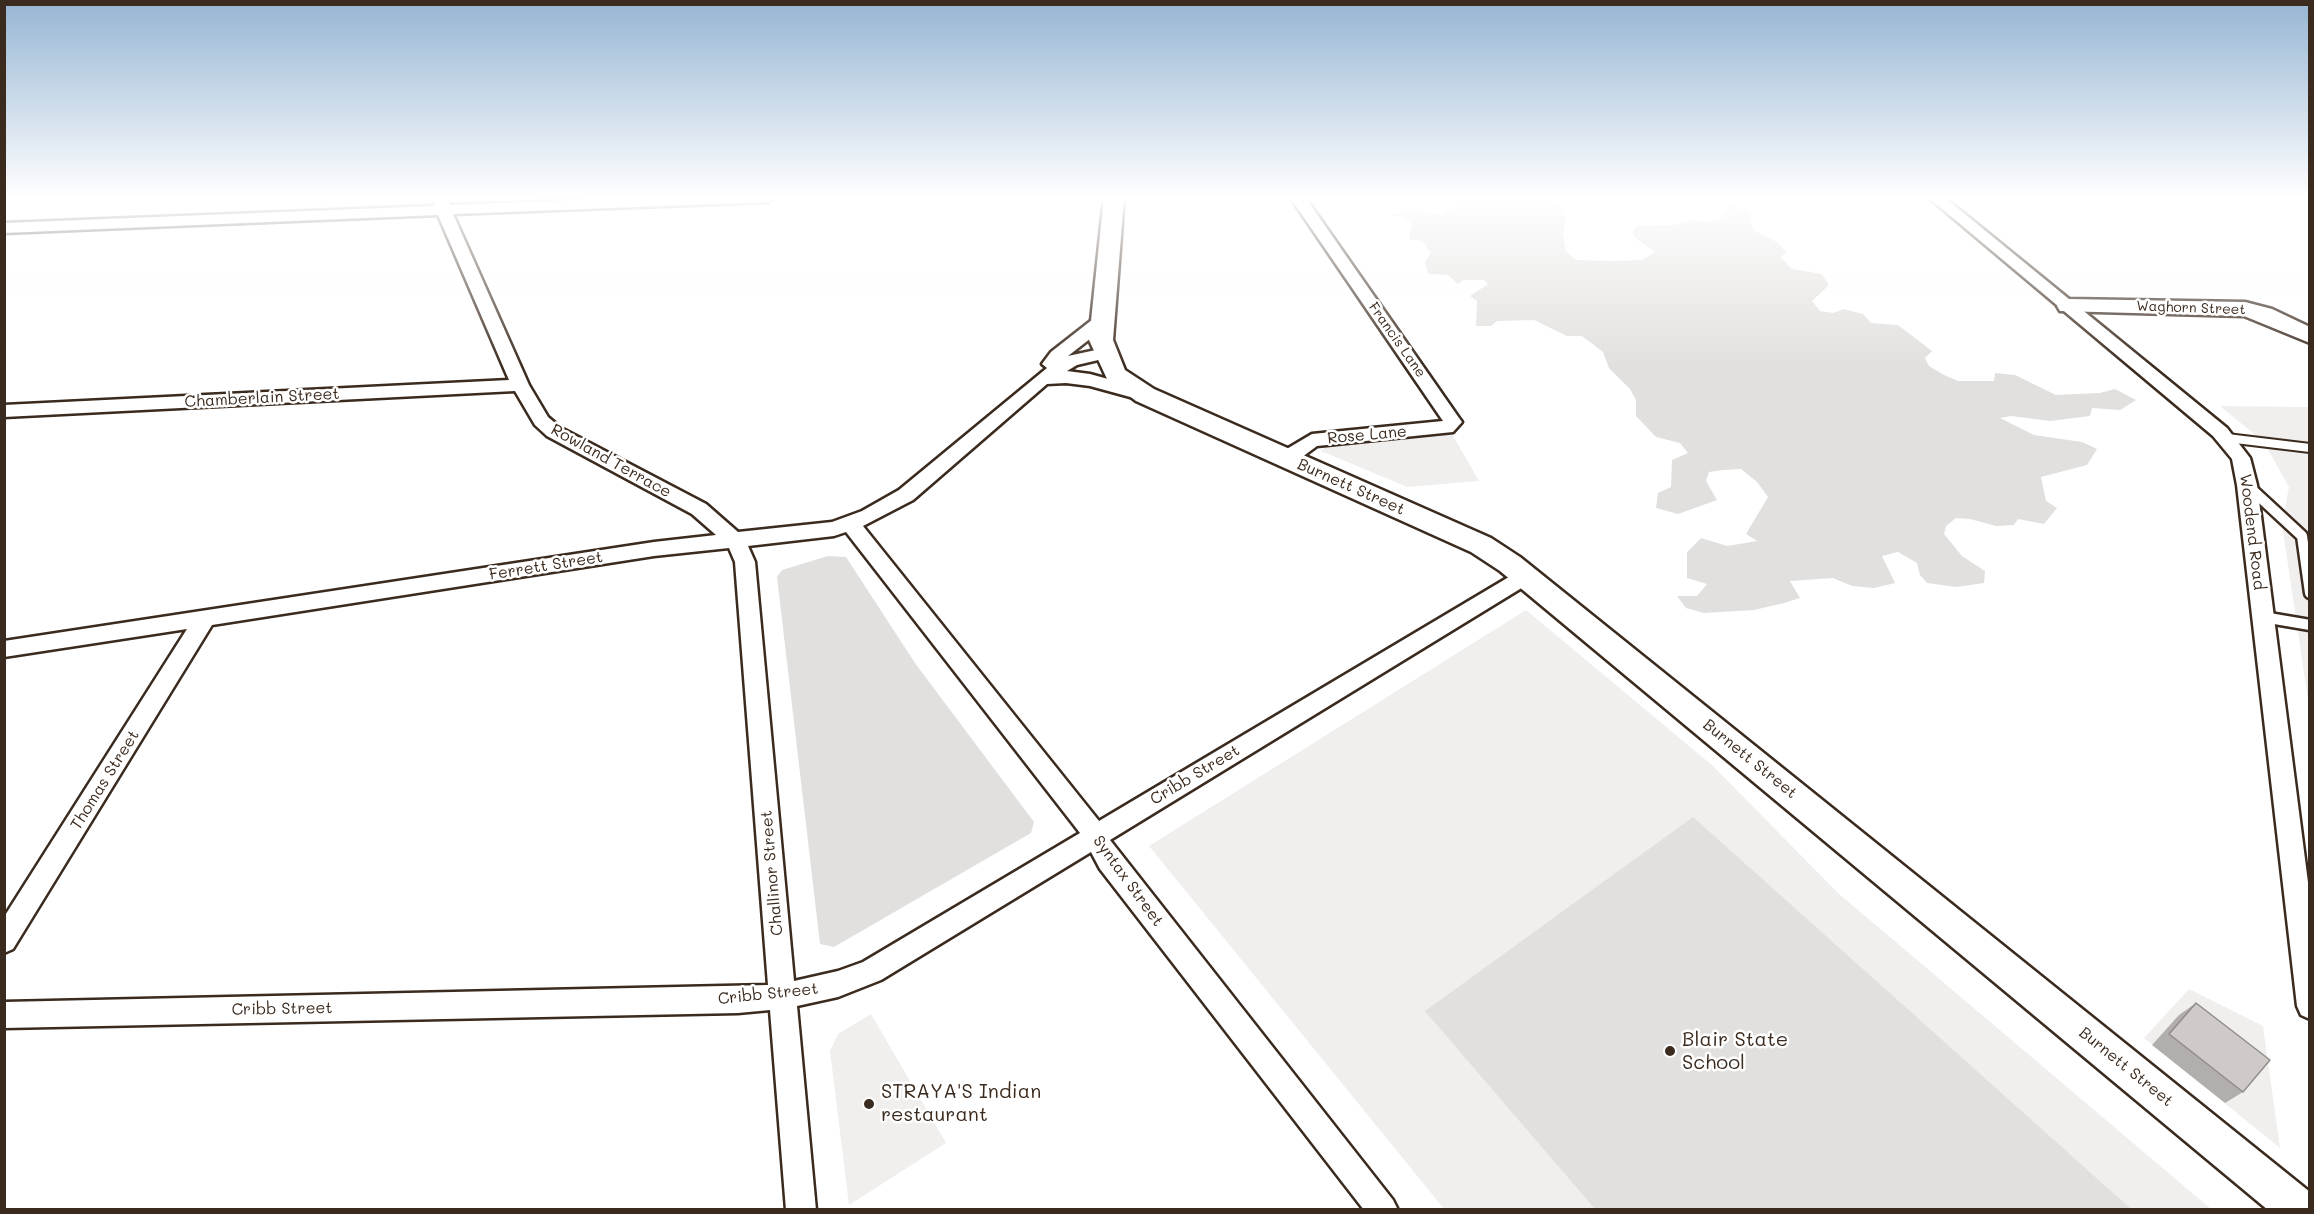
<!DOCTYPE html>
<html>
<head>
<meta charset="utf-8">
<style>
	body { margin:0 }
	#map { position:relative; width:2314px; height:1214px; overflow:hidden; background:#fff; font-family:Mali,sans-serif }
	canvas { display:block }
	.frame { position:absolute; inset:0; border:6px solid #3b2a1e; pointer-events:none }
</style>
</head>
<body>
<div id="map">
<canvas width="2314" height="1214"></canvas>
<div class="frame"></div>
</div>
<script>
const ctx = document.querySelector('canvas').getContext('2d');
ctx.lineJoin = 'round';
function fill(path, color) {
  ctx.fillStyle = color;
  ctx.fill(path, 'evenodd');
}
function toPath(rows) {
  const path = new Path2D();
  for (const r of rows) {
    path.moveTo(r[0], r[1]);
    for (let i = 2; i < r.length; i += 2) path.lineTo(r[i], r[i + 1]);
  }
  return path;
}
function strokePath(path, color, width, dash) {
  ctx.strokeStyle = color;
  ctx.lineWidth = width;
  ctx.lineCap = dash ? 'butt' : 'round';
  ctx.setLineDash(dash || []);
  ctx.stroke(path);
}
function label(font, color, halo, rows, align = 'center') {
  ctx.font = font + ' Mali,sans-serif';
  ctx.lineWidth = 5;
  ctx.setLineDash([]);
  ctx.textBaseline = 'middle';
  ctx.strokeStyle = halo;
  ctx.fillStyle = color;
  for (const [text, x, y, turn = 0] of rows) {
    ctx.save();
    ctx.translate(x, y);
    ctx.rotate((+turn || 0) * Math.PI / 180);
    ctx.textAlign = isNaN(turn) ? turn : align;
    if (halo) ctx.strokeText(text, 0, 0);
    ctx.fillText(text, 0, 0);
    ctx.restore();
  }
}
fill(toPath([
	[2220,406,2309,407,2309,707,2282,524,2289,487,2266,446,2254,434],
	[1452,434,1479,481,1407,487,1321,451,1327,444],
	[1526,610,1713,766,1838,893,2211,1209,1444,1209,1149,846],
	[2189,989,2263,1026,2280,1148,2144,1038],
	[871,1014,946,1143,849,1205,830,1051,838,1034]
]), '#f1efee');
fill(toPath([
	[1456,197,1552,198,1561,205,1566,218,1563,233,1566,251,1576,260,1614,261,1642,260,1655,252,1636,238,1632,233,1637,226,1671,225,1694,220,1709,222,1721,218,1729,203,1752,213,1749,219,1754,230,1775,241,1787,252,1781,257,1792,269,1822,274,1829,285,1812,301,1820,311,1833,313,1844,309,1863,314,1871,323,1898,325,1932,351,1925,358,1929,366,1944,375,1958,381,1994,381,1995,373,2015,375,2056,395,2100,393,2115,389,2136,400,2120,410,2092,408,2090,416,2050,421,2011,416,2000,418,2034,435,2082,442,2097,449,2087,465,2041,477,2046,501,2057,508,2044,524,2018,519,2014,525,1996,526,1970,519,1956,518,1946,526,1944,534,1962,556,1985,571,1984,583,1956,587,1927,583,1920,575,1917,563,1898,552,1882,556,1895,583,1874,588,1852,586,1833,578,1790,581,1800,598,1784,603,1754,610,1704,613,1686,608,1677,596,1697,596,1707,584,1687,578,1687,552,1701,538,1727,546,1757,541,1746,534,1768,497,1757,482,1741,469,1723,470,1709,472,1706,481,1717,500,1678,514,1656,508,1658,493,1671,487,1672,460,1688,453,1680,443,1656,437,1636,416,1636,400,1630,389,1609,368,1603,352,1582,336,1567,336,1534,320,1497,321,1491,326,1476,326,1477,301,1470,296,1488,284,1484,280,1463,280,1458,284,1448,275,1428,274,1425,262,1431,253,1423,241,1409,239,1412,224,1404,217,1389,216,1411,209,1442,216,1457,206],
	[828,556,846,557,915,663,1034,822,1031,833,834,947,820,944,777,577,782,570],
	[1693,817,2131,1209,1595,1209,1425,1011]
]), '#e2e0de');
const laneFar1 = toPath([
	[2227,438,2310,448]
]);
const lane = toPath([
	[2249,487,2302,536,2310,593],
	[2263,617,2310,625]
]);
const street = toPath([
	[433,197,447,197,450,205,664,197,775,197,768,202,453,214,529,385,548,417,561,428,706,504,738,532,832,522,862,511,899,490,1047,368,1042,364,1051,352,1097,316,1109,316,1111,320,1109,324,1068,356,1105,348,1114,353,1111,357,1077,365,1067,371,1090,374,1151,391,1154,395,1151,399,1145,401,1090,386,1066,383,1047,384,913,500,863,526,1099,821,1519,571,1526,568,1533,571,1536,576,1533,581,1110,840,1393,1200,1398,1210,1364,1210,1100,869,1091,852,881,980,838,997,797,1006,816,1210,786,1210,770,1010,738,1013,4,1028,4,1002,768,985,735,562,729,548,654,556,212,625,13,949,4,953,4,917,187,629,4,657,4,641,654,542,716,535,692,514,547,436,535,425,515,391,4,417,4,405,509,380,438,215,4,233,4,223,434,206,433,197],
	[846,532,1080,833,863,962,838,971,794,981,755,562,748,546,834,536,846,532],
	[1290,197,1305,197,1459,418,1462,422,1453,432,1317,446,1294,463,1280,463,1278,458,1280,453,1312,434,1443,421,1290,197],
	[1928,197,1944,197,2227,428,2250,458,2257,485,2310,898,2310,1019,2301,1015,2297,1006,2237,485,2232,459,2213,436,1928,197]
]);
const secondary = toPath([
	[1104,197,1124,197,1113,340,1125,370,1154,389,1491,538,1520,557,2310,1192,2310,1210,2268,1210,1500,571,1471,552,1136,401,1107,379,1089,340,1104,197],
	[2068,299,2245,302,2272,309,2310,327,2310,343,2244,316,2060,311,2057,306,2060,301,2068,299]
]);
strokePath(laneFar1, '#3b2a1e', 12);
strokePath(lane, '#3b2a1e', 15);
strokePath(street, '#3b2a1e', 5);
strokePath(secondary, '#3b2a1e', 5);
strokePath(laneFar1, '#fff', 8);
strokePath(lane, '#fff', 10);
fill(street, '#fff');
fill(secondary, '#fff');
fill(toPath([
	[2196,1003,2243,1092,2225,1103,2152,1045,2179,1015]
]), '#b2aeab');
const building = toPath([
	[2196,1003,2270,1060,2243,1092,2169,1034,2196,1003]
]);
fill(building, '#cfcac7');
strokePath(building, '#918d8b', 1.5);
const sky = ctx.createLinearGradient(0, 0, 0, 367);
sky.addColorStop(0, '#96b5d3');
sky.addColorStop(0.54, '#fff');
sky.addColorStop(1, '#ffffff00');
ctx.fillStyle = sky;
ctx.fillRect(0, 0, 2314, 367);
for (const [x, y, r, color] of [
	[1670,1051,6,"#3b2a1e"],
	[869,1104,6,"#3b2a1e"]
]) {
  const dot = new Path2D();
  dot.arc(x, y, r, 0, 2 * Math.PI);
  ctx.fillStyle = color;
  ctx.fill(dot);
  strokePath(dot, '#fff', 2);
}
label('14px', '#3b2a1e', '#fff', [
	["Waghorn Street",2191,308,2],
	["Francis Lane",1397,340,55]
]);
label('16px', '#3b2a1e', '#fff', [
	["Chamberlain Street",262,398,-3],
	["Rose Lane",1367,435,-5],
	["Rowland Terrace",611,461,29],
	["Burnett Street",1351,487,24],
	["Woodend Road",2252,532,83],
	["Ferrett Street",546,566,-9],
	["Burnett Street",1750,759,39],
	["Cribb Street",1195,775,-31],
	["Thomas Street",105,780,-58],
	["Challinor Street",772,873,-95],
	["Syntax Street",1128,881,54],
	["Cribb Street",768,994,-6],
	["Cribb Street",282,1009,-1],
	["Burnett Street",2126,1067,39]
]);
label('20px', '#3b2a1e', '#fff', [
	["Blair State",1682,1040],
	["School",1682,1063],
	["STRAYA'S Indian",881,1092],
	["restaurant",881,1115]
], 'left');
</script>
</body>
</html>
